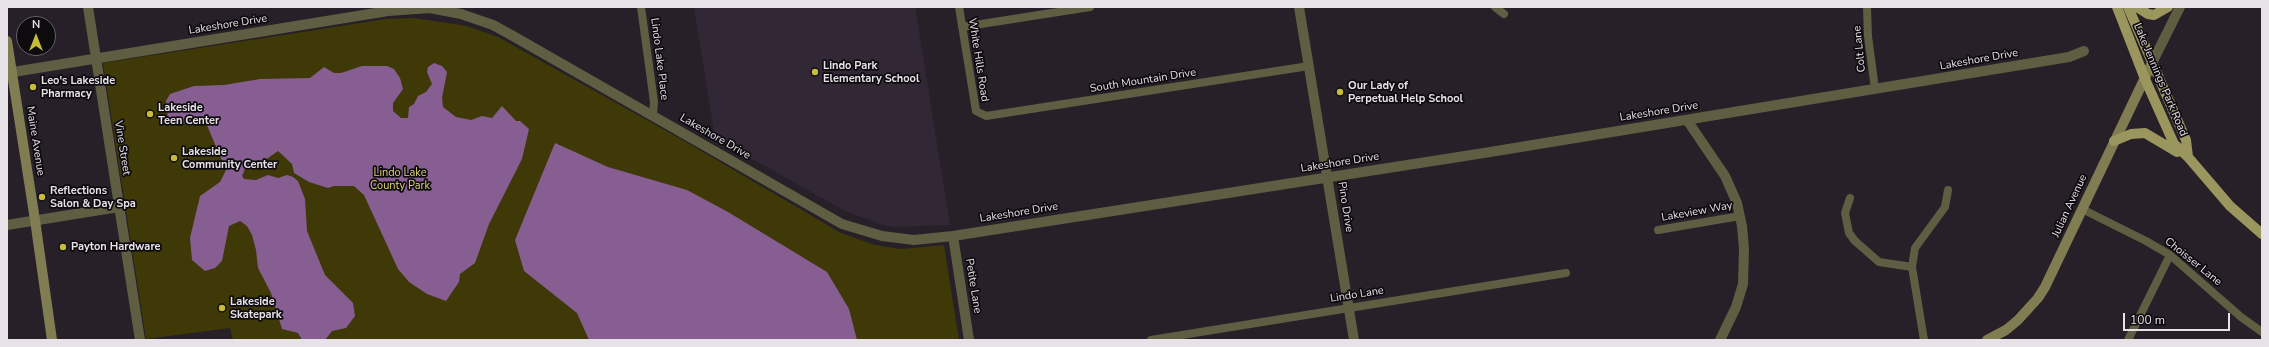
<!DOCTYPE html>
<html>
<head>
<meta charset="utf-8">
<style>
	body { margin:0 }
	#map { position:relative; width:2269px; height:347px; overflow:hidden; background:#272029; font-family:"Nunito Sans",sans-serif }
	canvas { display:block }
	.frame { position:absolute; inset:0; border:8px solid #e6e2e8; pointer-events:none }
	.north { position:absolute; left:16px; top:16px; width:40px; height:40px; box-sizing:border-box; background:#0e0b0f; border:1px solid #646166; border-radius:50%; rotate:0deg; font-size:11px; font-weight:700; line-height:16px; text-align:center; color:#e6e2e8 }
	.north::after { content:''; display:block; margin:auto; width:14px; height:18px; background:#c7bb3c; clip-path:polygon(50% 0,100% 100%,50% 72%,0 100%) }
	.scale { position:absolute; left:2123px; top:313px; width:107px; height:18px; box-sizing:border-box; border:2px solid #e6e2e8; border-top:0; padding-left:5px; font-size:12px; line-height:14px; white-space:nowrap; color:#e6e2e8; -webkit-text-stroke:3px #0e0b0f; paint-order:stroke }
</style>
</head>
<body>
<div id="map">
<canvas width="2269" height="347"></canvas>
<div class="frame"></div>
<div class="north">N</div>
<div class="scale">100 m</div>
</div>
<script>
const ctx = document.querySelector('canvas').getContext('2d');
ctx.lineJoin = 'round';
function fill(path, color) {
  ctx.fillStyle = color;
  ctx.fill(path, 'evenodd');
}
function toPath(rows) {
  const path = new Path2D();
  for (const r of rows) {
    path.moveTo(r[0], r[1]);
    for (let i = 2; i < r.length; i += 2) path.lineTo(r[i], r[i + 1]);
  }
  return path;
}
function strokePath(path, color, width, dash) {
  ctx.strokeStyle = color;
  ctx.lineWidth = width;
  ctx.lineCap = dash ? 'butt' : 'round';
  ctx.setLineDash(dash || []);
  ctx.stroke(path);
}
function label(font, color, halo, rows, align = 'center') {
  ctx.font = font + ' "Nunito Sans",sans-serif';
  ctx.lineWidth = 3.5;
  ctx.setLineDash([]);
  ctx.textBaseline = 'middle';
  ctx.strokeStyle = halo;
  ctx.fillStyle = color;
  for (const [text, x, y, turn = 0] of rows) {
    ctx.save();
    ctx.translate(x, y);
    ctx.rotate((+turn || 0) * Math.PI / 180);
    ctx.textAlign = isNaN(turn) ? turn : align;
    if (halo) ctx.strokeText(text, 0, 0);
    ctx.fillText(text, 0, 0);
    ctx.restore();
  }
}
fill(toPath([
	[694,7,915,7,950,225,890,227,847,212,715,138]
]), '#322835');
fill(toPath([
	[414,18,467,26,498,37,686,142,841,233,875,245,901,249,944,245,959,340,233,340,230,328,146,339,103,63,386,19]
]), '#3e3907');
fill(toPath([
	[434,63,442,66,447,72,442,98,443,107,456,117,471,120,482,116,492,118,502,106,516,121,520,121,529,129,522,159,489,224,475,263,460,274,459,282,446,301,427,294,409,282,398,269,364,195,354,186,334,186,328,188,309,182,294,173,292,164,278,151,258,165,245,169,242,176,244,179,256,180,268,175,278,178,287,175,293,177,298,181,305,199,307,231,325,275,353,303,355,316,346,328,332,331,325,340,302,340,298,333,282,329,271,293,258,268,256,250,252,235,247,226,240,221,229,226,222,261,215,268,205,271,192,260,190,238,200,196,220,182,226,170,206,123,201,120,180,124,172,123,168,118,166,101,170,94,194,86,224,85,260,79,310,78,324,67,334,73,341,73,362,66,387,66,394,69,400,78,403,89,393,103,393,111,401,118,408,118,409,107,414,104,418,96,426,92,432,84,427,72,428,67],
	[555,143,608,167,687,190,728,212,827,272,849,309,857,340,589,340,577,313,524,271,515,240]
]), '#865e92');
strokePath(toPath([
	[641,7,654,102,653,115],
	[959,7,976,111,986,116,1309,66],
	[1495,7,1504,14],
	[1867,7,1868,36,1875,89],
	[962,27,1090,7],
	[1850,198,1845,213,1849,233,1855,241,1879,262,1912,267],
	[2082,209,2146,241,2170,255,2241,317,2262,332],
	[1658,230,1740,216],
	[1151,340,1566,273],
	[1924,340,1912,267,1915,248,1945,207,1948,190],
	[2128,340,2170,255]
]), '#5f5d42', 8);
strokePath(toPath([
	[88,7,140,340],
	[1299,7,1354,340],
	[2152,63,2180,7],
	[7,73,388,11,430,8,461,14,493,25,513,36,842,224,882,236,914,240,953,236,1484,153,2069,57,2084,51],
	[1687,120,1725,176,1737,203,1742,226,1744,249,1743,284,1736,307,1720,340],
	[7,225,119,207],
	[953,236,969,340]
]), '#5f5d42', 10);
strokePath(toPath([
	[7,41,35,220,52,340],
	[1987,340,2006,330,2018,320,2038,298,2045,287,2152,63]
]), '#817d52', 10);
strokePath(toPath([
	[2117,7,2145,79,2174,144,2188,157,2230,206,2262,234],
	[2128,7,2186,140,2188,157],
	[2137,7,2148,14,2154,15,2168,7],
	[2114,141,2131,134,2145,133,2177,152]
]), '#9b965e', 10);
for (const [x, y, r, color] of [
	[815,72,4,"#c7bb3c"],
	[33,87,4,"#c7bb3c"],
	[1340,92,4,"#c7bb3c"],
	[150,114,4,"#c7bb3c"],
	[174,158,4,"#c7bb3c"],
	[42,197,4,"#c7bb3c"],
	[63,247,4,"#c7bb3c"],
	[222,308,4,"#c7bb3c"]
]) {
  const dot = new Path2D();
  dot.arc(x, y, r, 0, 2 * Math.PI);
  ctx.fillStyle = color;
  ctx.fill(dot);
  strokePath(dot, '#0e0b0f', 1.5);
}
label('11px', '#e6e2e8', '#0e0b0f', [
	["Lakeshore Drive",228,25,-9],
	["Colt Lane",1860,49,-96],
	["Lindo Lake Place",659,59,83],
	["White Hills Road",978,60,81],
	["Lakeshore Drive",1979,60,-10],
	["Lake Jennings Park Road",2160,80,67],
	["South Mountain Drive",1143,81,-9],
	["Lakeshore Drive",1659,112,-9],
	["Lakeshore Drive",715,137,30],
	["Maine Avenue",35,141,81],
	["Vine Street",122,148,81],
	["Lakeshore Drive",1340,163,-9],
	["Julian Avenue",2070,206,-65],
	["Pino Drive",1345,207,81],
	["Lakeview Way",1697,212,-10],
	["Lakeshore Drive",1019,213,-9],
	["Choisser Lane",2193,262,39],
	["Petite Lane",973,286,81],
	["Lindo Lane",1357,295,-9]
]);
label('bold 11px', '#e6e2e8', '#0e0b0f', [
	["Lindo Park",823,66],
	["Elementary School",823,79],
	["Leo's Lakeside",41,81],
	["Pharmacy",41,94],
	["Our Lady of",1348,86],
	["Perpetual Help School",1348,99],
	["Lakeside",158,108],
	["Teen Center",158,121],
	["Lakeside",182,152],
	["Community Center",182,165],
	["Reflections",50,191],
	["Salon & Day Spa",50,204],
	["Payton Hardware",71,247],
	["Lakeside",230,302],
	["Skatepark",230,315]
], 'left');
label('11px', '#dbd271', '#0e0b0f', [
	["Lindo Lake",400,173],
	["County Park",400,186]
]);
</script>
</body>
</html>
